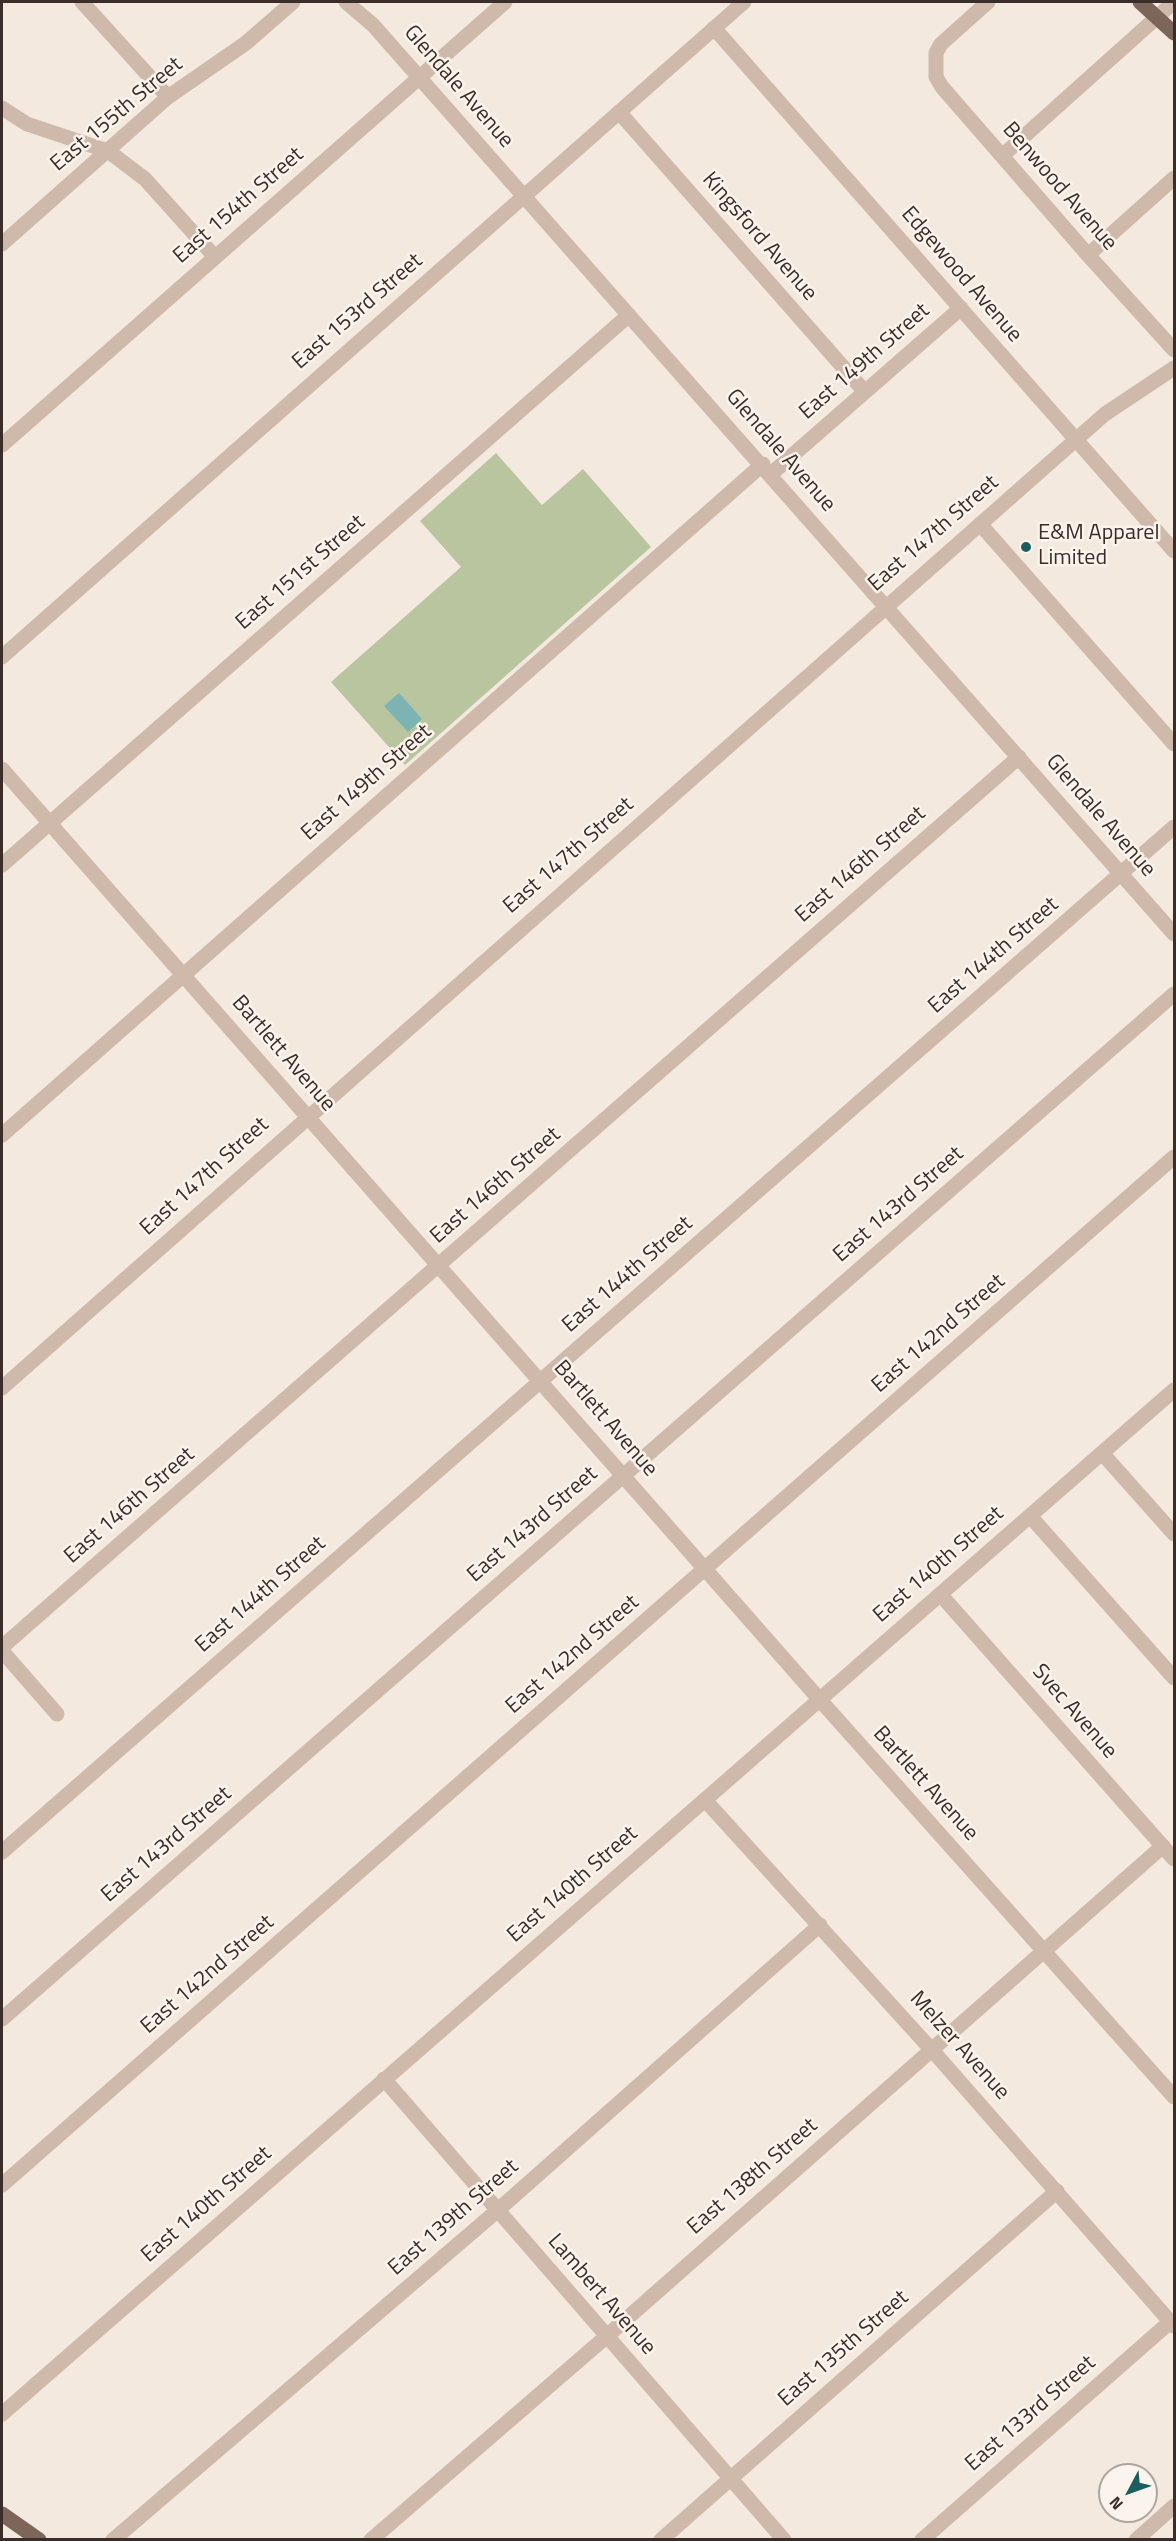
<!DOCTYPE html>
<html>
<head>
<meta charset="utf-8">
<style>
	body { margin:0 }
	#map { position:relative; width:1176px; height:2541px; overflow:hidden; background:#f4e9df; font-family:"Titillium Web",sans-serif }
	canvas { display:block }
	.frame { position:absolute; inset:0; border:3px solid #3b2e2a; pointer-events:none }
	.north { position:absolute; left:1098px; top:2463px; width:60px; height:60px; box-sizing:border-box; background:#fbf4ec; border:2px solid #aea59e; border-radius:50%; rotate:229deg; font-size:16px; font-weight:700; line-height:24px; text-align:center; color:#3b2e2a }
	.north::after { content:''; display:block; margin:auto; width:21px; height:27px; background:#1c5d5f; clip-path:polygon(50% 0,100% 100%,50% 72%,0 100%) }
</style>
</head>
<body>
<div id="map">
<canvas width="1176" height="2541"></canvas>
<div class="frame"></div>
<div class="north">N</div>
</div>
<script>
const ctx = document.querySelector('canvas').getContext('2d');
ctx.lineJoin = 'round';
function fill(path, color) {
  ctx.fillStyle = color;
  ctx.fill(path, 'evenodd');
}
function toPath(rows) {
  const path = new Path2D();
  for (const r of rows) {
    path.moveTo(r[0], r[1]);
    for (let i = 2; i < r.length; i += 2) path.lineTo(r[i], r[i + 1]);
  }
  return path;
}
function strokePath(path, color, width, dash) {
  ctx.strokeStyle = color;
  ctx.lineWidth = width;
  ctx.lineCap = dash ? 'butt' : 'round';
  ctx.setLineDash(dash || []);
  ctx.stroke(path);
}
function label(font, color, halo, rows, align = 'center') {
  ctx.font = font + ' "Titillium Web",sans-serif';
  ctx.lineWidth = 5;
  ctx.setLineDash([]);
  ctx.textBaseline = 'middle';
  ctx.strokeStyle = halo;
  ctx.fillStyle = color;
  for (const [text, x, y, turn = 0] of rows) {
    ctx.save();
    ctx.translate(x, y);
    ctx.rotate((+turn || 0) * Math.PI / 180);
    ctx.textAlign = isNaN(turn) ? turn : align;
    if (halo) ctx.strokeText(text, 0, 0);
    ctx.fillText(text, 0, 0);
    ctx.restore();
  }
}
fill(toPath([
	[496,453,542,505,583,469,651,547,405,765,331,682,461,567,420,521]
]), '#b9c59e');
fill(toPath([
	[399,693,422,719,408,732,384,706]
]), '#7cb3b3');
strokePath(toPath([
	[82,2,168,97],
	[346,2,373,25,1174,934],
	[988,2,941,44,936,53,936,77,942,87,1088,255,1174,350],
	[714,28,1174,551],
	[2,108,27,124,108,151,145,179,215,257],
	[619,112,865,392],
	[1002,156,1174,2],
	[2,244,168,97,246,43,293,2],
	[1088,255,1174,178],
	[2,445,505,2],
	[771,474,961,308],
	[980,524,1174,744],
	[2,657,744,2],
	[2,769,820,1700,1174,2097],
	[2,865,629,315],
	[2,1135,763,464],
	[2,1388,1105,414,1174,368],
	[1102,1453,1174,1534],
	[1030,1516,1174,1678],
	[940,1594,1174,1859],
	[2,1647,1019,757],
	[2,1651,57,1714],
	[705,1800,939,2058,1174,2326],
	[2,1852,1174,827],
	[2,2019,1174,994],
	[384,2079,784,2540],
	[2,2185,1174,1157],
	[2,2414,1174,1390],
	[113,2540,498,2210,820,1925],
	[371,2540,607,2336,1163,1846],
	[661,2540,1057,2191],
	[922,2540,1170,2322],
	[1136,2540,1174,2506]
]), '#ceb9aa', 15);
strokePath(toPath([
	[1140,2,1174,33],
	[2,2514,39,2540]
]), '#7d655a', 15);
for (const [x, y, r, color] of [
	[1026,547,6,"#1c5d5f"]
]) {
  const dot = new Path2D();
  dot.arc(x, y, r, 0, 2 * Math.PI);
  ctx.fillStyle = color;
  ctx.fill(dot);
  strokePath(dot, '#fbf4ec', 2);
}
label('22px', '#3b2e2a', '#fbf4ec', [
	["Glendale Avenue",458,87,49],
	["East 155th Street",117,115,-40],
	["Benwood Avenue",1059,187,49],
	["East 154th Street",239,206,-41],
	["Kingsford Avenue",759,237,49],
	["Edgewood Avenue",961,275,49],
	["East 153rd Street",358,312,-41],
	["East 149th Street",865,362,-41],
	["Glendale Avenue",780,451,49],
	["East 147th Street",934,534,-41],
	["East 151st Street",301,573,-41],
	["East 149th Street",367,783,-41],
	["Glendale Avenue",1100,816,49],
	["East 147th Street",569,856,-41],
	["East 146th Street",861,865,-41],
	["East 144th Street",994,956,-41],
	["Bartlett Avenue",283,1054,49],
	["East 147th Street",205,1177,-42],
	["East 146th Street",496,1186,-41],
	["East 143rd Street",899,1205,-41],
	["East 144th Street",628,1275,-41],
	["East 142nd Street",939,1334,-41],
	["Bartlett Avenue",605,1419,49],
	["East 146th Street",130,1506,-41],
	["East 143rd Street",533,1525,-41],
	["East 140th Street",939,1565,-41],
	["East 144th Street",261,1595,-41],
	["East 142nd Street",573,1655,-41],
	["Svec Avenue",1074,1712,49],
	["Bartlett Avenue",925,1784,48],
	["East 143rd Street",167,1845,-41],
	["East 140th Street",573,1885,-41],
	["East 142nd Street",208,1975,-41],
	["Melzer Avenue",959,2046,48],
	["East 138th Street",753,2177,-41],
	["East 140th Street",207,2205,-41],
	["East 139th Street",454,2218,-41],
	["Lambert Avenue",601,2295,49],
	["East 135th Street",844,2349,-41],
	["East 133rd Street",1031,2414,-41]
]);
label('22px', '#3b2e2a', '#fbf4ec', [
	["E&M Apparel",1038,534],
	["Limited",1038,559]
], 'left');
</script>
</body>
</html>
